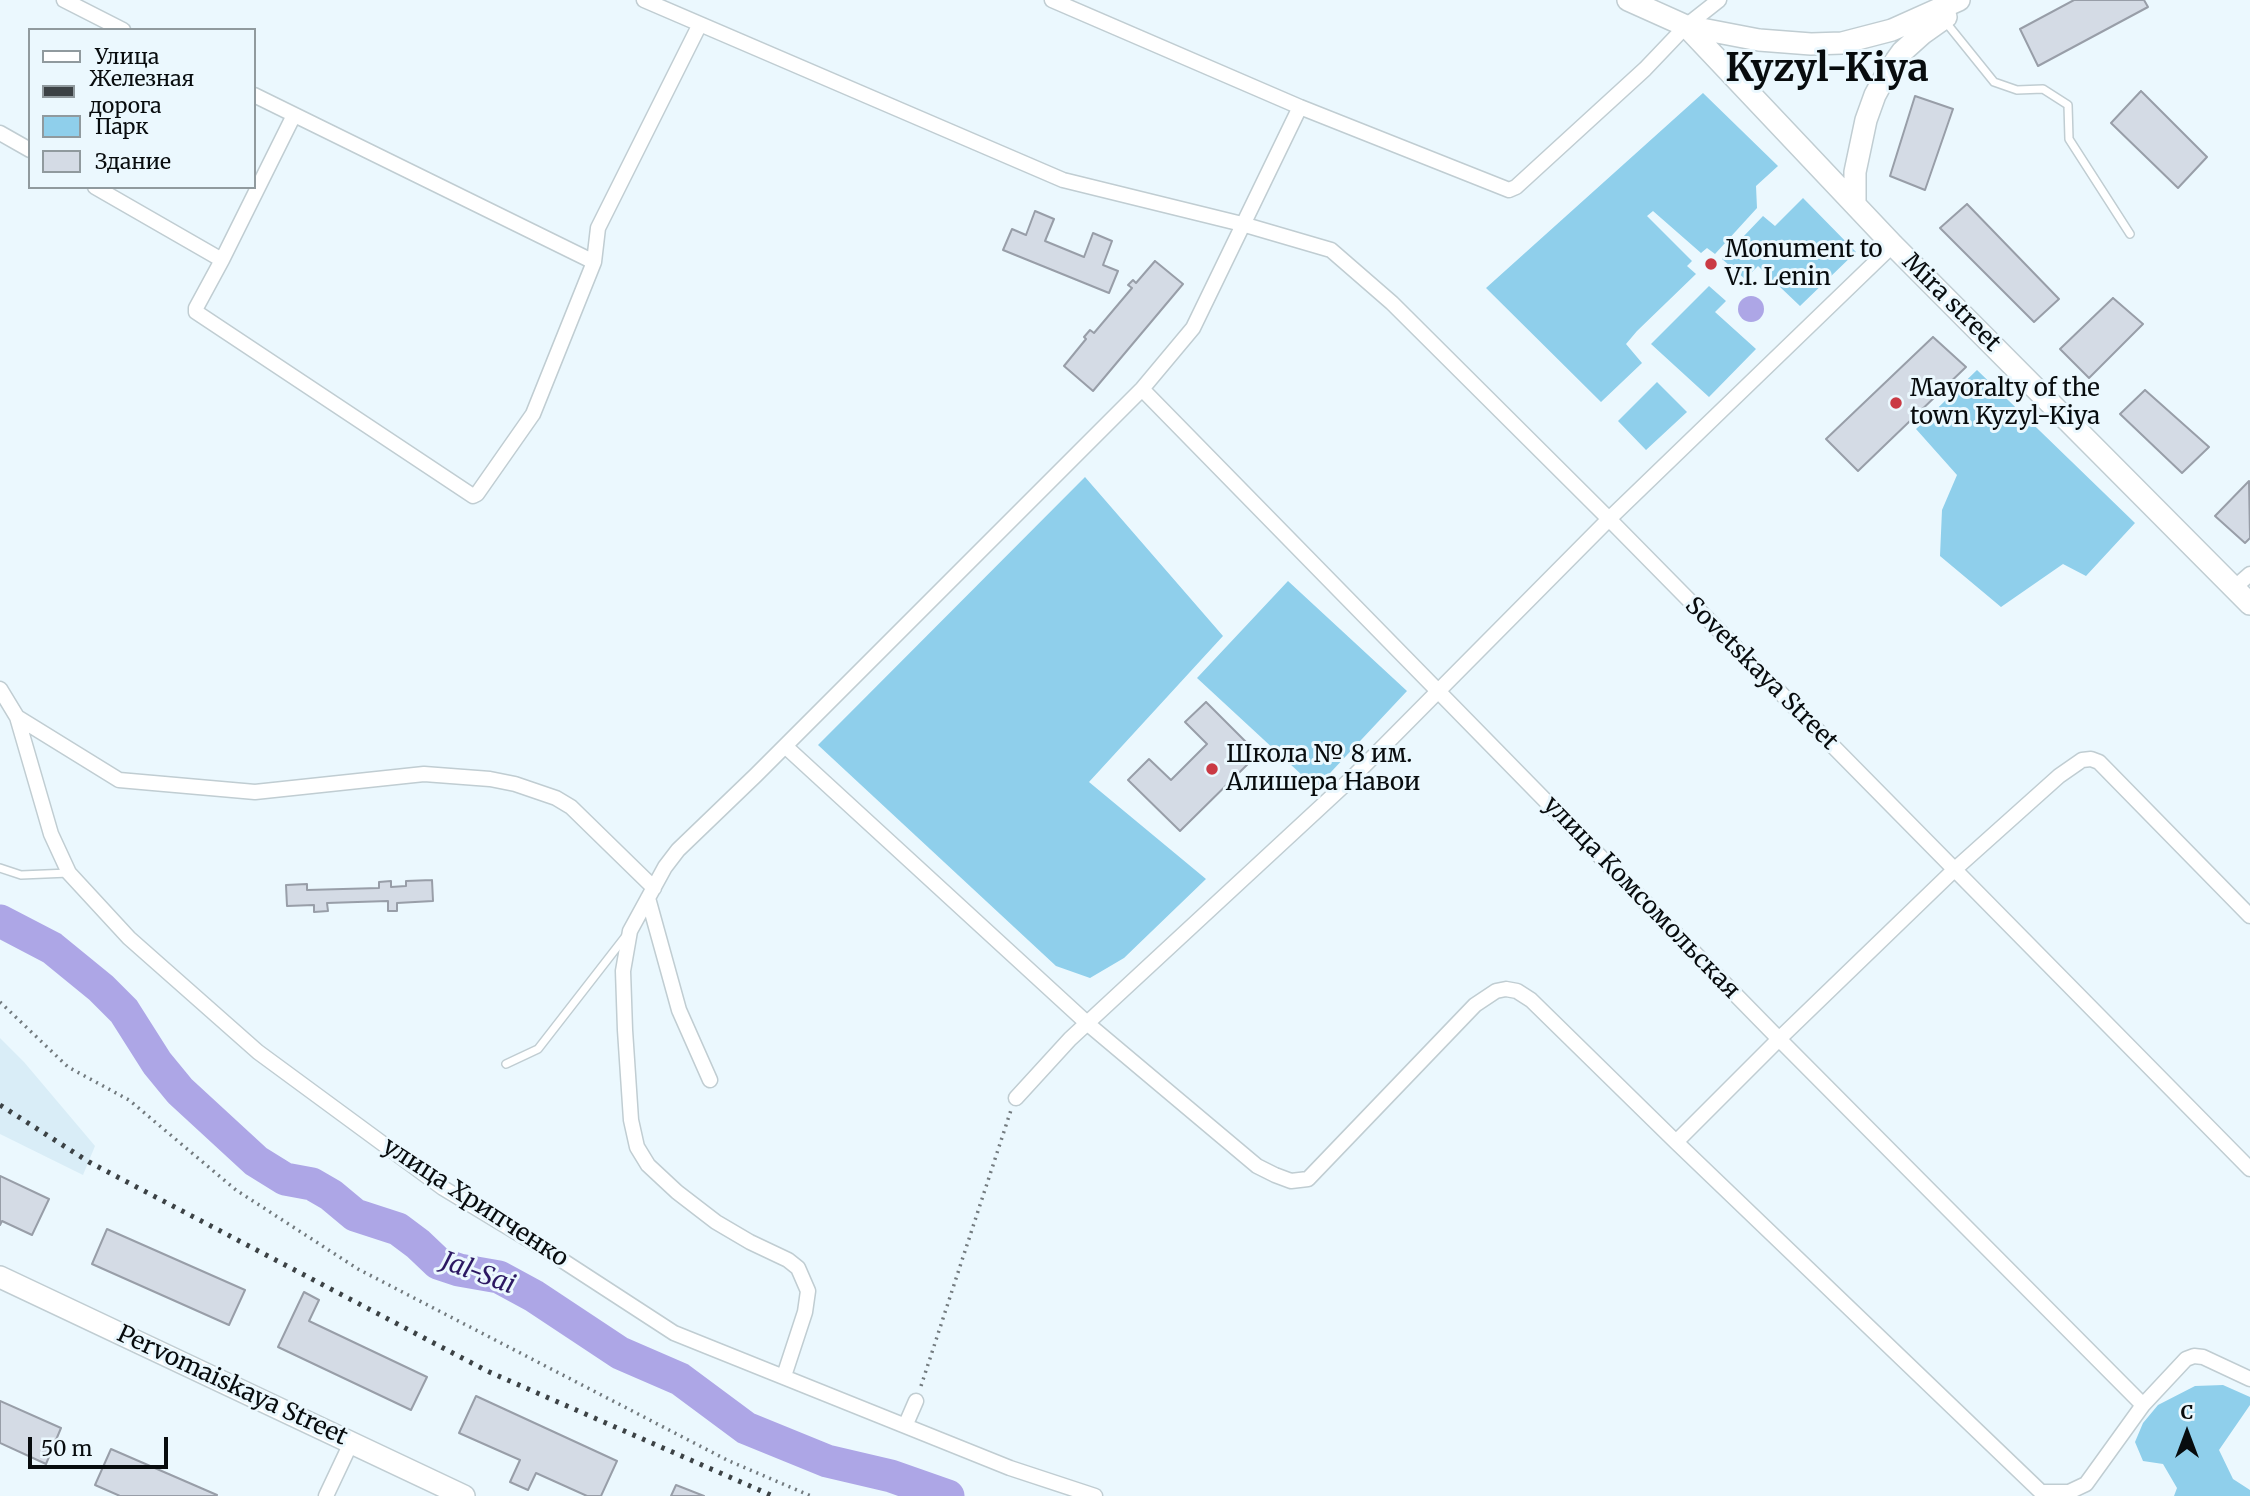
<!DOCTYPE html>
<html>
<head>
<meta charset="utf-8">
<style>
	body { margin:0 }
	#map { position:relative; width:2250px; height:1496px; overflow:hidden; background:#ebf8fe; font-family:Merriweather,serif }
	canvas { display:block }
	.legend { position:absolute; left:28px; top:28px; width:228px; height:161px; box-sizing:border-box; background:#ebf8fe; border:2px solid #909a9e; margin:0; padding:9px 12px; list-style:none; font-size:21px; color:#080c0e }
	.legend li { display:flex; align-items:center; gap:14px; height:35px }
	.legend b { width:35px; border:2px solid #909a9e }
	.north { position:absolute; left:2152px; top:1398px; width:70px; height:70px; -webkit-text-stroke:5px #ebf8fe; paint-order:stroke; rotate:0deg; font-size:19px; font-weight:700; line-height:28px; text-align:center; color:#080c0e }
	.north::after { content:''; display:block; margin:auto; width:24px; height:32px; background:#080c0e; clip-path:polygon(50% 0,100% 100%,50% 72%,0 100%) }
	.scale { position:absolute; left:28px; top:1437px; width:140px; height:32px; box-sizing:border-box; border:4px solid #080c0e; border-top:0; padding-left:9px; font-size:21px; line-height:24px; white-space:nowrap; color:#080c0e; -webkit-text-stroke:5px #ebf8fe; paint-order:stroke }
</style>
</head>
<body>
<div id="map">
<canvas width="2250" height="1496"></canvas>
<ul class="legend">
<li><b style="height:9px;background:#fff"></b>Улица</li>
<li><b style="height:9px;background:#3c4245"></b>Железная дорога</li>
<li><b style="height:19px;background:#8fcfeb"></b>Парк</li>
<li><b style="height:19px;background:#d4dbe5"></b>Здание</li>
</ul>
<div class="north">С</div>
<div class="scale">50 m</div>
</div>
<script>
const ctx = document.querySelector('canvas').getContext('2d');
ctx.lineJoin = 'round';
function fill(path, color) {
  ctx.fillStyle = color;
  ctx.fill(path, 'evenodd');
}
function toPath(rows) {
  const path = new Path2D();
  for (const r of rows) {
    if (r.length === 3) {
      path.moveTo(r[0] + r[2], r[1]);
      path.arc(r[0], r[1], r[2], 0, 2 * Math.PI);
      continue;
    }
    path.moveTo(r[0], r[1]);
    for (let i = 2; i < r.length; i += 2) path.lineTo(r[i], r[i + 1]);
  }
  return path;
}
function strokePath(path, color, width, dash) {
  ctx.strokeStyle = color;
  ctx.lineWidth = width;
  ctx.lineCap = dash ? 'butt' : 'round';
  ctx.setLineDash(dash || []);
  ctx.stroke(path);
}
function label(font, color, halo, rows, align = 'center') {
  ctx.font = font + ' Merriweather,serif';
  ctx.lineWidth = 6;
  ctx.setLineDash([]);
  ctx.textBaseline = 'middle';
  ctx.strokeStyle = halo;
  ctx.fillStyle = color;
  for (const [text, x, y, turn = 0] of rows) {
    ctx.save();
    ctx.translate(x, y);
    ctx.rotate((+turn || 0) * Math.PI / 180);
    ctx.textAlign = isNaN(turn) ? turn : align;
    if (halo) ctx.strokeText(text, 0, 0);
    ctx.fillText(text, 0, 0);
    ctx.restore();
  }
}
fill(toPath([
	[0,1038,24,1062,95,1146,83,1175,0,1134]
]), '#d9edf7');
fill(toPath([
	[1703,93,1778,166,1756,186,1757,208,1715,254,1707,248,1701,253,1653,211,1647,216,1692,261,1687,266,1696,274,1637,331,1626,344,1642,363,1601,402,1486,288],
	[1803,198,1856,252,1800,306,1758,266,1745,279,1722,259,1763,216,1775,226],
	[1709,286,1726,301,1715,312,1756,349,1709,397,1651,344],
	[1977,370,2135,523,2086,576,2063,564,2001,607,1940,556,1942,510,1957,475,1916,429],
	[1657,382,1687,412,1646,450,1618,421],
	[1085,477,1223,636,1089,782,1206,879,1124,958,1090,978,1056,966,818,745],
	[1288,581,1407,691,1316,788,1197,678],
	[2223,1385,2250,1397,2250,1405,2219,1450,2233,1479,2250,1490,2250,1496,2174,1496,2177,1488,2163,1464,2143,1461,2135,1442,2143,1423,2158,1405,2195,1386]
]), '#8fcfeb');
fill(toPath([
	[1751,309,13]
]), '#ada6e6');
strokePath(toPath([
	[0,921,52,948,101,988,124,1011,157,1063,180,1091,256,1161,285,1179,312,1184,331,1195,355,1215,398,1229,418,1244,438,1263,459,1270,499,1277,534,1296,620,1353,680,1379,746,1428,827,1461,891,1476,948,1496]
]), '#ada6e6', 33);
const building = toPath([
	[2074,0,2144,0,2148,7,2038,66,2020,29,2074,0],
	[2141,91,2207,157,2178,188,2111,123,2141,91],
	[1915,96,1953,109,1925,190,1890,176,1915,96],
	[1967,204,2059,299,2034,322,1940,228,1967,204],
	[1035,211,1054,219,1045,241,1084,257,1093,233,1112,241,1103,265,1118,271,1109,293,1003,250,1012,229,1026,235,1035,211],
	[1155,261,1183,284,1093,391,1064,366,1086,339,1084,337,1090,330,1094,333,1132,288,1128,285,1133,280,1136,283,1155,261],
	[2113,298,2143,324,2089,378,2060,349,2113,298],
	[1933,337,1966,367,1858,471,1826,439,1933,337],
	[2145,390,2209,447,2182,473,2120,414,2145,390],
	[2249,481,2250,538,2245,543,2215,516,2249,481],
	[1206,702,1258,754,1180,831,1128,780,1149,759,1171,780,1207,744,1185,722,1206,702],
	[432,880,433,901,397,903,397,911,388,911,388,901,327,903,328,911,314,912,314,905,287,906,286,885,307,884,307,890,379,888,379,882,391,881,391,887,406,886,406,881,432,880],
	[0,1176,49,1199,32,1235,2,1221,0,1225,0,1176],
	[107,1229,245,1290,229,1325,92,1264,107,1229],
	[304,1292,319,1300,309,1321,427,1377,411,1410,278,1347,304,1292],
	[476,1396,617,1461,601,1496,587,1496,536,1473,528,1490,510,1482,520,1460,459,1433,476,1396],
	[0,1401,61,1428,46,1464,0,1443,0,1401],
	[111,1449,217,1495,216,1496,120,1496,95,1485,111,1449],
	[676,1485,704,1496,671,1496,676,1485]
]);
fill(building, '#d4dbe5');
strokePath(building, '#989ea8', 2);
const lane = toPath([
	[1944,20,1994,82,2017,90,2043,89,2068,105,2069,139,2130,234],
	[0,868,21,875,69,873],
	[506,1064,538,1049,625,937]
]);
const street = toPath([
	[64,0,123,30],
	[644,0,1063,180,1242,224,1331,250,1392,303,1609,519,2250,1169],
	[1052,0,1300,107,1509,190,1516,187,1645,69,1686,26,1719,0],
	[254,95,594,262],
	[294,115,222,260,196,308,196,312,473,496,477,494,533,414,594,262,598,228,700,24],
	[0,133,30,150],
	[95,187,222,260],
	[1142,389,1779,1039,2143,1405],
	[2234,588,2250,574],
	[0,689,17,717,119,780,255,792,424,774,490,779,515,784,556,798,571,807,654,888],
	[17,717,51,834,69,873,129,938,258,1052,443,1188,554,1255,674,1333,1010,1468,1095,1496],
	[785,746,1088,1024,1257,1166,1275,1175,1291,1181,1308,1179,1475,1005,1496,991,1506,989,1517,991,1531,1000,1676,1142,2041,1492,2069,1492,2086,1484,2143,1405,2186,1359,2194,1356,2203,1357,2250,1379],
	[648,898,679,1010,710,1080],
	[1016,1098,1070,1039,1353,777,1609,519,1893,245],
	[1676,1142,1779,1039,1954,870,2059,776,2082,760,2091,759,2099,762,2250,916],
	[784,1376,805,1312,808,1291,798,1268,788,1260,750,1242,716,1222,677,1192,648,1165,637,1147,631,1120,625,1030,623,971,630,931,665,867,678,850,756,775,1142,389,1193,328,1300,107],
	[906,1424,916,1401],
	[326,1496,351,1443]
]);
const secondary = toPath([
	[1628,0,1686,26,1759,40,1811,44,1842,43,1892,30,1959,0],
	[1686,26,1893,245,2250,604],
	[1855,203,1855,172,1866,120,1875,95,1887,73,1902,52,1922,34,1946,17],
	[0,1277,464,1496]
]);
strokePath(lane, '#c0cdd2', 10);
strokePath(street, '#c0cdd2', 17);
strokePath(secondary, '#c0cdd2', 24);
strokePath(toPath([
	[0,1002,68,1067,129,1100,236,1190,358,1269,727,1460,811,1496],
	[921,1386,1011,1110]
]), '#727a7e', 3.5, [2, 5]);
strokePath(lane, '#fff', 7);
strokePath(street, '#fff', 14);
strokePath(secondary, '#fff', 21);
strokePath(toPath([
	[0,1105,89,1162,487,1371,773,1496]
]), '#3c4245', 5, [3.5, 7]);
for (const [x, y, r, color] of [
	[1711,264,7,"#ca3a44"],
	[1896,403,7,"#ca3a44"],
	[1212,769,7,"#ca3a44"]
]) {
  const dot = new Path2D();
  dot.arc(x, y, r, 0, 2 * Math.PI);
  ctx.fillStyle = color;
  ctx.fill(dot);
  strokePath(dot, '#ebf8fe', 2.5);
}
label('24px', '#080c0e', '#ebf8fe', [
	["Monument to",1725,250],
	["V.I. Lenin",1725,278],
	["Мayoralty of the",1910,389],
	["town Kyzyl-Kiya",1910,417],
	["Школа № 8 им.",1226,755],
	["Алишера Навои",1226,783]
], 'left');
label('24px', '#080c0e', '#ebf8fe', [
	["Mira street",1951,303,45],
	["Sovetskaya Street",1761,674,45],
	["улица Комсомольская",1641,898,46],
	["улица Хрипченко",475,1203,33],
	["Pervomaiskaya Street",232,1386,25]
]);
label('italic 26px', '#2c1862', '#ebf8fe', [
	["Jal-Sai",478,1274,20]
]);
label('bold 38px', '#080c0e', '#ebf8fe', [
	["Kyzyl-Kiya",1827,70]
]);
</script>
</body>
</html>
